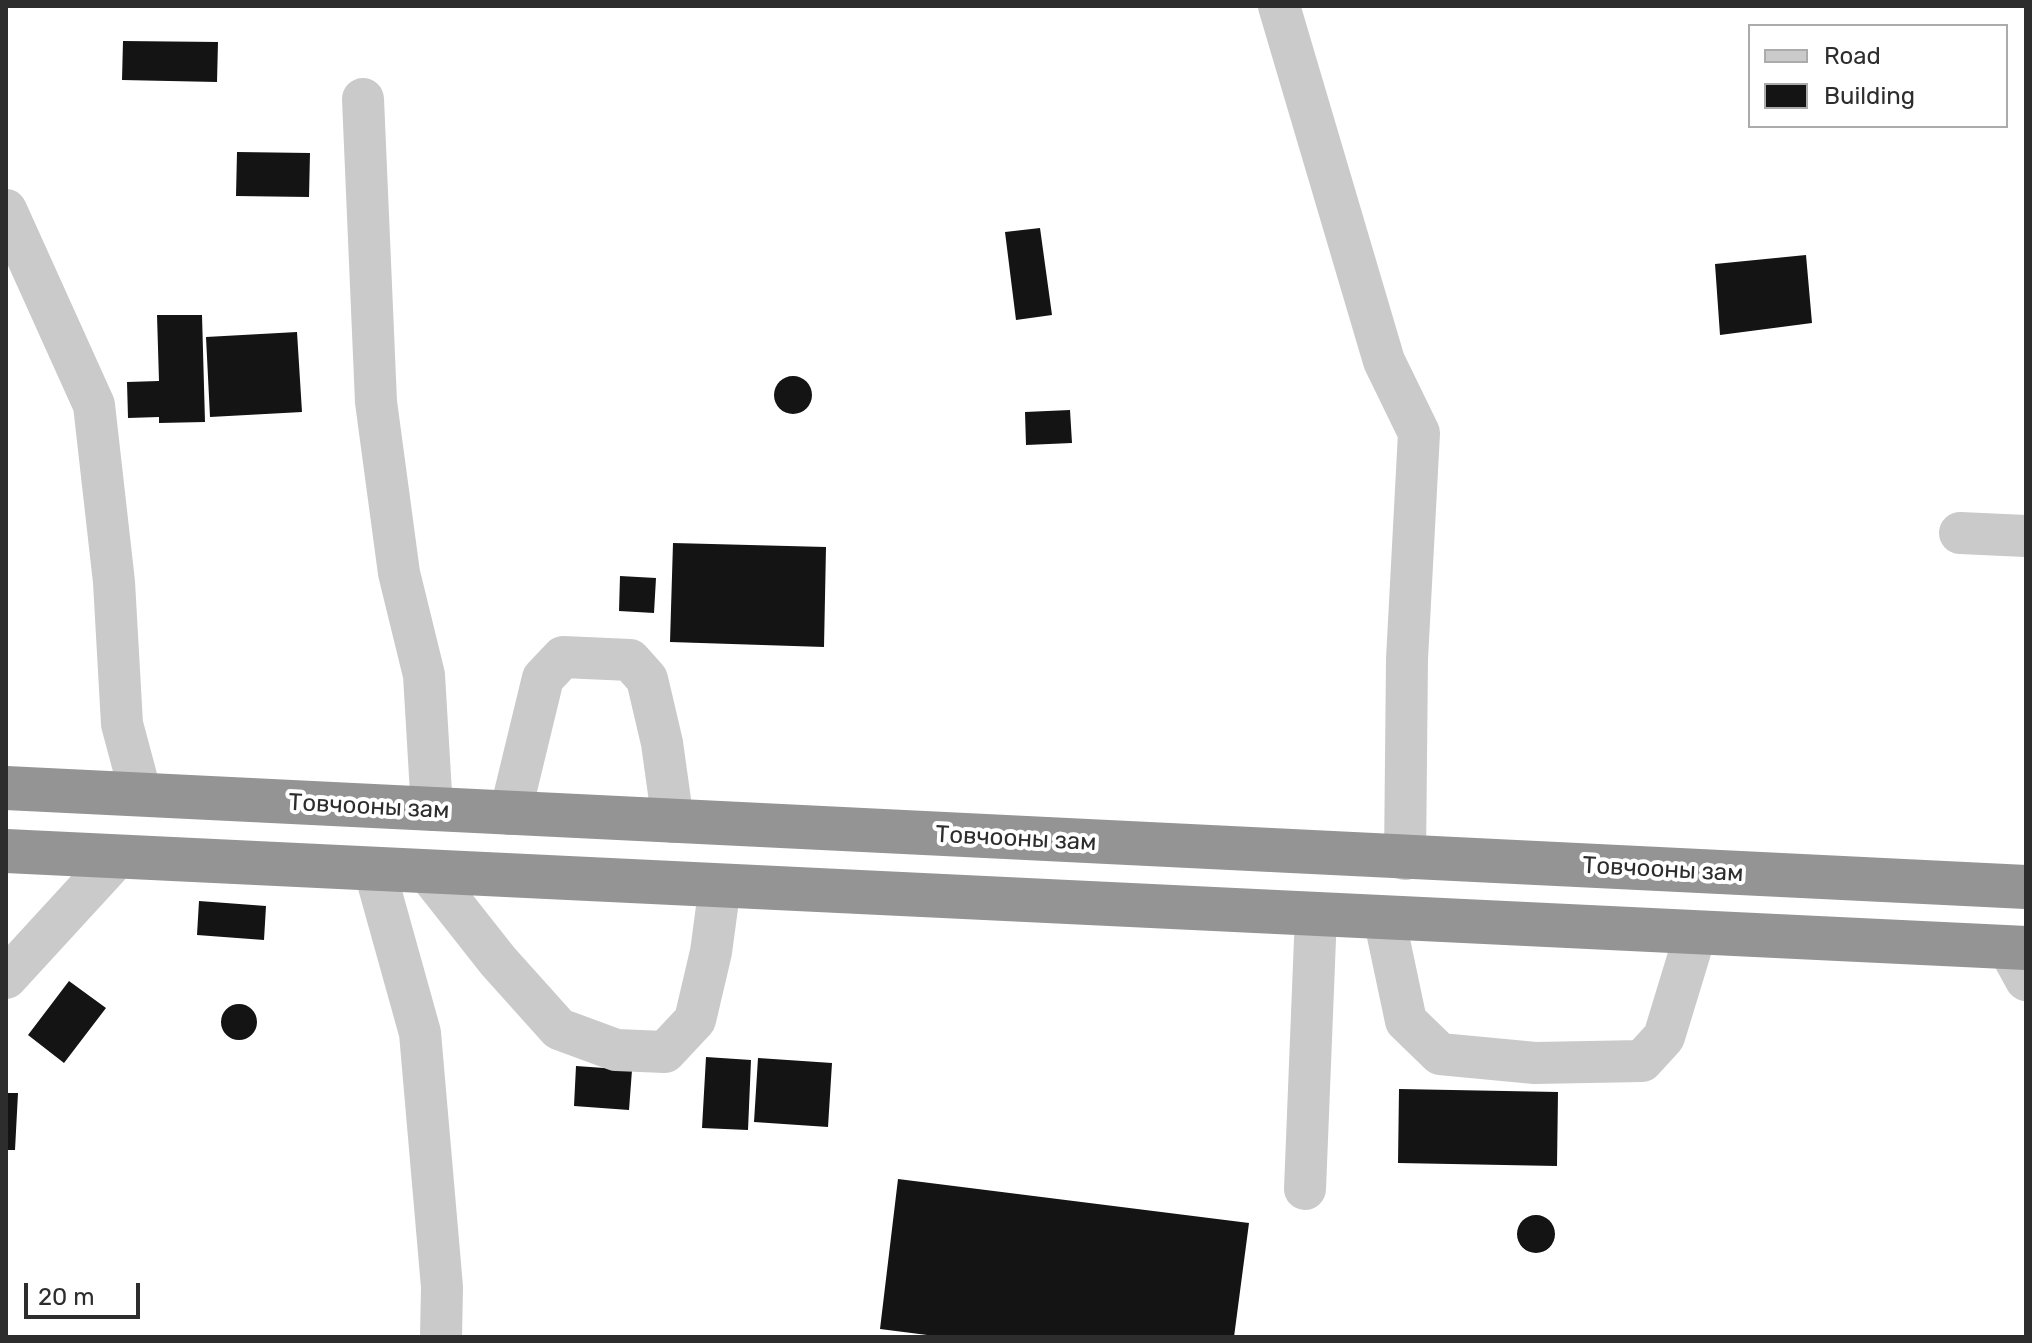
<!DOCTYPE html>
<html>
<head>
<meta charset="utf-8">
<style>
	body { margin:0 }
	#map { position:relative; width:2032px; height:1343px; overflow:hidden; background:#fff; font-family:Rubik,sans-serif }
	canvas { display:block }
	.frame { position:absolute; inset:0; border:8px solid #2d2d2d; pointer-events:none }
	.legend { position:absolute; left:1748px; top:24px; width:260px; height:104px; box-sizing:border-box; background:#fff; border:2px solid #ababab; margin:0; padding:10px 14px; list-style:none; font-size:24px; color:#2d2d2d }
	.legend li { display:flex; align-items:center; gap:16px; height:40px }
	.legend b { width:40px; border:2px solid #ababab }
	.scale { position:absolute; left:24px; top:1283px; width:116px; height:36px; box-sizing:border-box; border:4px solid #2d2d2d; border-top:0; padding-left:10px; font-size:24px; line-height:28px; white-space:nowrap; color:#2d2d2d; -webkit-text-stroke:6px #fff; paint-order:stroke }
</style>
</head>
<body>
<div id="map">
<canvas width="2032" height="1343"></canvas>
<div class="frame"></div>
<ul class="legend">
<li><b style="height:10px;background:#cacaca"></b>Road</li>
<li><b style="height:22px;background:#141414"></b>Building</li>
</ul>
<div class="scale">20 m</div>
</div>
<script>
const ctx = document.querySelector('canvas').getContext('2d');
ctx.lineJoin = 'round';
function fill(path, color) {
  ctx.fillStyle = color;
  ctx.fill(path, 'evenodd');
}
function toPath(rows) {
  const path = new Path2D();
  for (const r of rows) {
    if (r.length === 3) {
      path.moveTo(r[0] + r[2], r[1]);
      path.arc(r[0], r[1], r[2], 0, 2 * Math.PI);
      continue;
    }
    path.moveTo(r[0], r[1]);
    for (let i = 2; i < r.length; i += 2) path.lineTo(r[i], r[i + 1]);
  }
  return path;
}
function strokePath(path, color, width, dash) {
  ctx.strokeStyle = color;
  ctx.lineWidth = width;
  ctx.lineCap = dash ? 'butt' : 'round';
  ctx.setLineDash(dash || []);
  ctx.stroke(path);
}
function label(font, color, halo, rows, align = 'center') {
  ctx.font = font + ' Rubik,sans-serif';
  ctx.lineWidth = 8;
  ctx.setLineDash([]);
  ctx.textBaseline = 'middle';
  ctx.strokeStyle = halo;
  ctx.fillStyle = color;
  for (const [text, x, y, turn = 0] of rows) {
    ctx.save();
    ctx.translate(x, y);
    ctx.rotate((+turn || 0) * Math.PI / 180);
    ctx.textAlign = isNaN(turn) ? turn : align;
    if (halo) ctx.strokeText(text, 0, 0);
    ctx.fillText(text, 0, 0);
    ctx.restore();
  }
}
fill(toPath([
	[123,41,218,42,217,82,122,80],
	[237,152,310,153,309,197,236,196],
	[1040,228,1052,315,1016,320,1005,232],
	[1806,255,1812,323,1720,335,1715,264],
	[157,315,202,315,205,422,159,423,159,417,128,418,127,382,159,381],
	[297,332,302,412,210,417,206,337],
	[793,395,19],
	[1070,410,1072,443,1026,445,1025,412],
	[673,543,826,547,824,647,670,642],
	[620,576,656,578,654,613,619,611],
	[199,901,266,906,264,940,197,935],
	[69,981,106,1008,64,1063,28,1035],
	[239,1022,18],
	[706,1057,751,1060,748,1130,702,1128],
	[758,1058,832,1063,828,1127,754,1122],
	[576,1066,632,1070,629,1110,574,1106],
	[1399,1089,1558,1092,1557,1166,1398,1163],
	[6,1093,18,1093,15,1150,6,1150],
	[898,1179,1249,1223,1234,1337,943,1337,880,1329],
	[1536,1234,19]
]), '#141414');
strokePath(toPath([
	[1279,6,1384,361,1419,433,1407,659,1405,859],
	[363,99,376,402,399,573,424,675,432,810],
	[6,210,94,405,114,582,122,724,141,795],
	[1960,533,2026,536],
	[510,814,543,678,563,657,630,660,647,679,662,743,673,822],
	[374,868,420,1033,442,1287,441,1337],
	[427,871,498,961,559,1029,616,1050,665,1052,695,1020,711,952,720,885],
	[1384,917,1406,1021,1440,1054,1535,1063,1642,1061,1664,1037,1696,932],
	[2008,947,2026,980],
	[6,978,118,856],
	[1305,1189,1316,914]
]), '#cacaca', 42);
strokePath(toPath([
	[6,788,2026,887],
	[6,851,2026,948]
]), '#949494', 44);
label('24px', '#2d2d2d', '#fff', [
	["Товчооны зам",369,807,3],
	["Товчооны зам",1016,839,3],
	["Товчооны зам",1663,870,3]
]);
</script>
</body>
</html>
